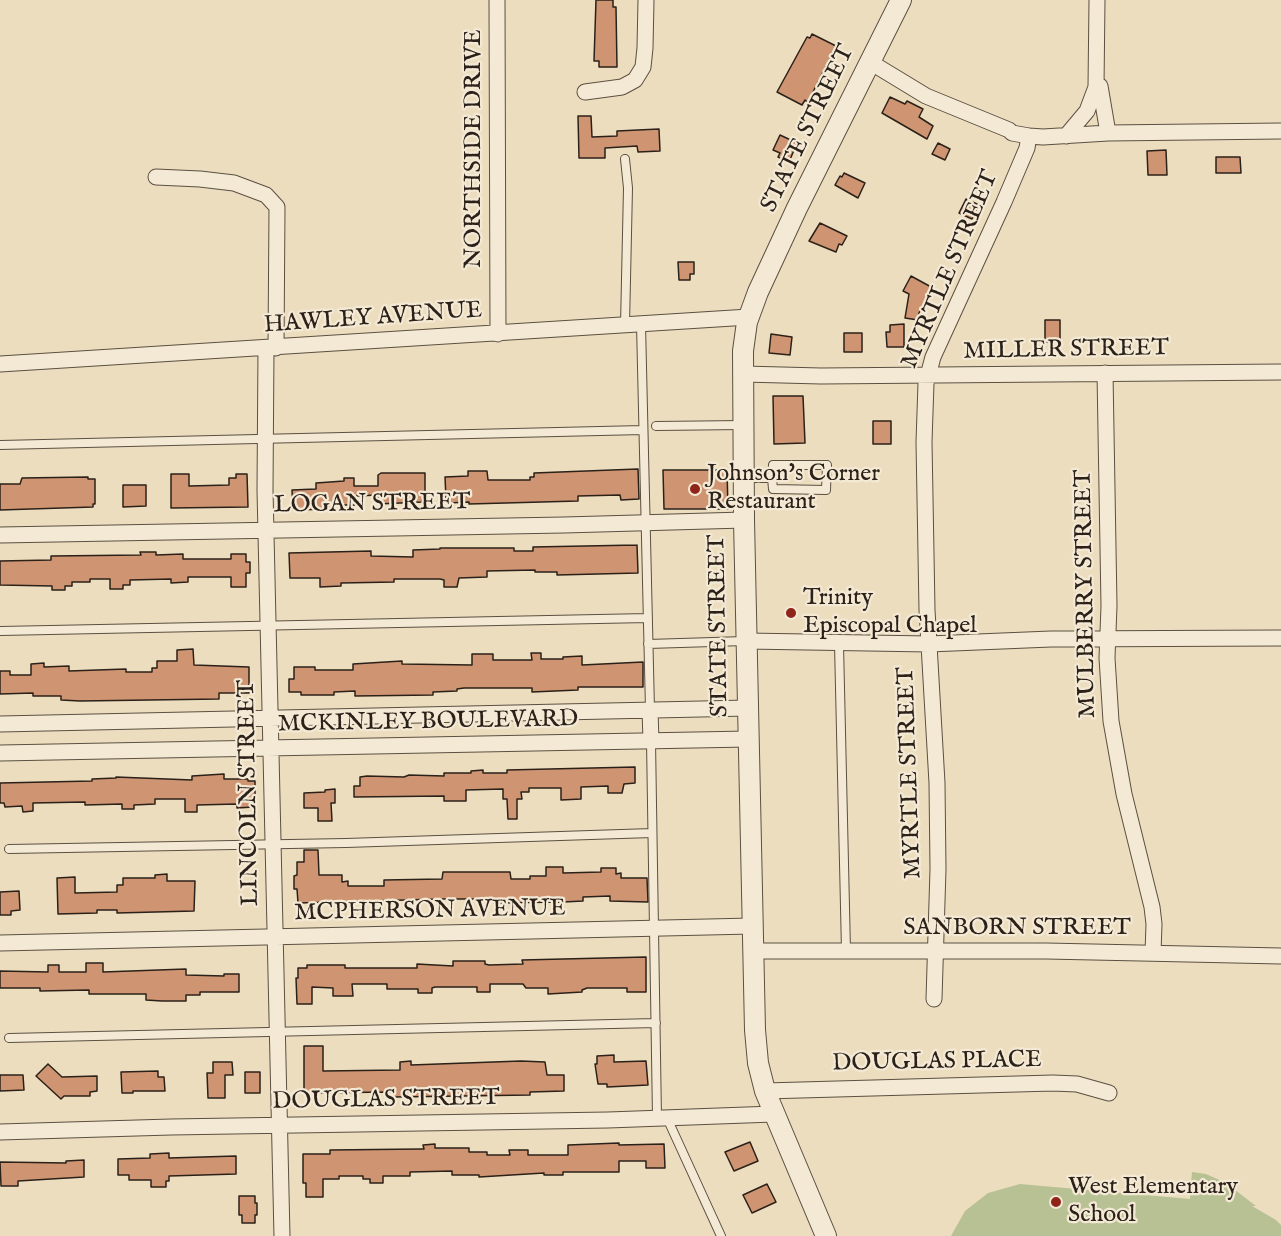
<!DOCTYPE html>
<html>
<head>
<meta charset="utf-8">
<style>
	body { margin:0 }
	canvas { display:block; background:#ecddbe }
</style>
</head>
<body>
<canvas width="1281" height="1236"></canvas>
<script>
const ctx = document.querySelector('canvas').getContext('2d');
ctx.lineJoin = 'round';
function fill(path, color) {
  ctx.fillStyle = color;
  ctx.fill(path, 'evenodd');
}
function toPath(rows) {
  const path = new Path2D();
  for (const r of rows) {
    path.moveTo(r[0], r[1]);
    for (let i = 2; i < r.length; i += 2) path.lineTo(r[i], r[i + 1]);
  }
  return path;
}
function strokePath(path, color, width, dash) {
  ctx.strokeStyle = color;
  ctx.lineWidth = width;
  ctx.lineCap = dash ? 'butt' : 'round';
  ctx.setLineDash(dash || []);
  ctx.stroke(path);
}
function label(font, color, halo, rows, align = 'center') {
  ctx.font = font + ' "IM FELL English",serif';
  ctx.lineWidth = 4.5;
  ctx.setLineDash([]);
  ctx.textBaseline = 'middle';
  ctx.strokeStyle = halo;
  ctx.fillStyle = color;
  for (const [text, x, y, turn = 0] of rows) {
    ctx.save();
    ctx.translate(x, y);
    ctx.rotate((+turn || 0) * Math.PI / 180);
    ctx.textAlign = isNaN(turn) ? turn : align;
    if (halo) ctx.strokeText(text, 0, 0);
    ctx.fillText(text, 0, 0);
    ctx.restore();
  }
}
fill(toPath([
	[1192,1172,1206,1174,1226,1183,1256,1206,1252,1206,1276,1220,1281,1225,1281,1236,951,1236,965,1211,988,1193,1020,1184,1190,1199]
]), '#b7c193');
const building = toPath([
	[596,0,613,0,613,7,616,7,617,67,599,67,599,61,594,61,596,0],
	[812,34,836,46,808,102,805,100,802,105,777,92,807,37,810,38,812,34],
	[890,97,905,104,907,101,923,109,919,117,933,126,927,139,882,113,890,97],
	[578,116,591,116,592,137,617,136,617,131,659,129,660,151,638,152,637,146,605,148,605,158,579,158,578,116],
	[780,135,797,143,789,162,778,157,780,153,773,150,780,135],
	[938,143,950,149,945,160,932,154,938,143],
	[1166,150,1167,175,1148,175,1147,151,1166,150],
	[1216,157,1240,157,1241,173,1216,173,1216,157],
	[844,173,865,183,858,198,835,185,840,176,842,177,844,173],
	[966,199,979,205,972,219,959,213,966,199],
	[820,223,847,236,842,245,839,244,836,252,809,241,820,223],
	[678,262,694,262,694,274,690,274,690,280,679,280,678,262],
	[911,276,933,288,919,313,918,320,905,318,909,294,903,291,911,276],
	[1045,320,1060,320,1060,342,1045,342,1045,320],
	[904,324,904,347,887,347,886,332,890,332,890,325,904,324],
	[844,333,862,333,862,352,844,352,844,333],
	[771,334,792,337,790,355,769,353,771,334],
	[773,396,803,396,805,443,774,444,773,396],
	[873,421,891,421,891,444,873,444,873,421],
	[638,469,639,499,621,500,620,495,578,496,578,501,469,504,469,502,448,503,448,499,446,499,445,477,468,476,468,471,487,471,488,480,530,480,530,477,534,477,534,473,638,469],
	[663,470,727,470,728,509,664,509,663,470],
	[381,473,425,473,425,500,422,500,422,502,378,504,378,495,355,496,355,505,332,505,332,509,293,510,292,490,316,489,316,483,344,481,344,478,354,478,354,486,378,486,378,475,381,473],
	[171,474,189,474,189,486,229,485,229,478,236,478,236,474,247,474,248,507,171,508,171,474],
	[88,477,88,479,95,479,95,504,93,504,93,507,0,510,0,484,20,484,22,478,88,477],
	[123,485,146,485,146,506,123,507,123,485],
	[637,545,638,573,557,575,557,572,535,572,535,570,487,571,487,577,459,578,457,587,444,587,444,580,440,579,394,579,394,582,341,583,341,586,320,587,320,578,290,578,289,553,371,551,371,556,413,557,413,550,440,549,440,548,514,548,514,551,533,551,533,547,637,545],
	[140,552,156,552,156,555,183,554,183,559,231,559,231,554,246,554,246,562,250,562,250,573,246,573,246,587,231,587,231,577,188,577,188,582,171,583,171,579,130,580,130,585,123,585,123,589,110,589,110,579,90,579,90,582,72,582,72,586,65,586,65,590,52,590,52,586,0,585,0,561,51,560,51,556,141,555,140,552],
	[193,649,194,665,249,667,249,693,219,693,219,699,80,701,61,700,61,696,33,696,33,693,0,694,0,671,10,671,10,675,31,675,31,664,44,663,44,667,69,666,69,671,126,669,126,672,152,672,152,668,157,668,157,661,177,661,177,650,193,649],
	[531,653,541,653,541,659,563,659,563,657,582,656,582,665,643,662,643,687,578,687,578,690,532,692,532,688,464,688,457,689,457,691,433,692,433,695,355,696,355,691,334,692,334,695,301,695,301,692,289,692,289,679,294,679,294,667,315,667,315,670,353,670,353,664,402,661,402,664,472,665,472,654,493,654,493,660,532,660,531,653],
	[635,767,635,783,624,784,622,793,608,793,608,786,581,787,581,799,561,800,561,788,529,788,529,792,521,792,522,799,517,799,517,819,508,819,507,799,503,799,503,789,466,790,466,801,444,801,444,796,354,797,354,786,360,786,360,777,367,776,404,777,409,775,444,776,444,773,471,773,471,771,483,770,483,773,507,773,507,770,635,767],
	[224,774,224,779,248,779,248,781,255,781,255,799,253,799,253,807,237,808,237,804,197,805,197,812,185,812,185,799,155,799,155,804,134,805,134,809,122,809,122,804,85,805,85,802,33,803,33,811,23,812,22,806,5,807,4,803,0,803,0,783,92,781,92,779,116,778,116,777,192,780,192,776,224,774],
	[335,789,335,803,331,803,332,821,318,821,318,808,304,808,304,793,325,792,325,790,335,789],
	[304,850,318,850,319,875,342,875,342,882,348,881,348,886,384,886,384,880,442,879,443,872,510,872,511,879,530,879,530,876,546,876,546,867,563,867,563,873,601,872,601,868,616,868,616,874,621,873,621,878,647,878,648,902,610,901,610,896,583,897,583,901,563,902,494,903,494,899,442,899,298,903,297,889,294,889,294,876,297,875,297,862,304,862,304,850],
	[167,874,167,881,195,881,194,911,117,913,117,910,97,910,97,913,58,914,57,878,75,877,75,893,117,892,117,885,123,885,123,878,155,878,155,875,167,874],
	[19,891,20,910,11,911,11,915,0,915,0,892,19,891],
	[646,957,646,992,627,992,627,988,587,988,582,990,582,992,548,994,548,988,526,988,523,984,490,984,490,992,477,992,477,987,435,987,432,988,432,993,418,993,418,989,387,989,387,984,352,984,353,996,333,996,333,988,312,987,312,1004,297,1004,296,978,298,978,298,968,307,968,307,965,345,965,345,968,417,968,417,964,453,966,453,961,485,961,485,964,489,965,523,964,522,960,646,957],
	[86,963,103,963,103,972,186,969,186,975,224,976,224,974,239,974,239,992,200,992,200,995,186,995,186,1001,162,1001,146,1000,146,994,89,994,89,990,40,991,40,988,0,988,0,971,48,972,48,965,59,965,59,972,86,972,86,963],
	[304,1046,323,1046,323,1071,400,1070,400,1062,411,1061,411,1065,521,1061,545,1062,547,1075,564,1075,564,1091,530,1092,530,1095,393,1097,393,1092,304,1093,304,1046],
	[614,1055,614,1062,646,1061,648,1085,607,1087,607,1084,598,1084,595,1064,597,1064,597,1056,614,1055],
	[213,1062,232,1062,233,1075,225,1075,225,1098,208,1098,207,1073,213,1073,213,1062],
	[48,1064,62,1077,97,1076,97,1091,90,1092,90,1096,64,1096,61,1099,36,1076,48,1064],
	[158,1071,158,1077,164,1077,165,1091,133,1091,133,1093,122,1093,121,1072,158,1071],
	[245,1072,260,1072,260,1093,245,1093,245,1072],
	[0,1075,23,1075,24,1090,0,1091,0,1075],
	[750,1142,758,1161,734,1171,725,1152,750,1142],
	[619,1143,619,1145,664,1144,665,1168,646,1168,646,1161,619,1161,619,1172,563,1172,563,1175,544,1175,544,1173,479,1177,479,1175,452,1175,452,1171,410,1172,410,1176,383,1176,383,1183,370,1183,370,1179,363,1179,363,1176,339,1176,339,1179,323,1179,323,1197,306,1197,306,1183,303,1183,303,1154,330,1154,330,1150,421,1149,424,1149,423,1145,435,1144,435,1148,469,1148,469,1152,487,1152,487,1155,510,1155,509,1150,528,1150,528,1155,568,1155,568,1145,619,1143],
	[169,1153,169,1158,236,1156,236,1174,169,1176,169,1181,166,1181,166,1187,151,1187,151,1180,129,1180,129,1175,118,1175,118,1159,150,1158,150,1154,169,1153],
	[84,1160,84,1177,18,1181,18,1186,1,1186,0,1162,66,1163,66,1161,84,1160],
	[767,1184,776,1202,752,1213,743,1195,767,1184],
	[239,1196,255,1196,255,1203,257,1203,257,1215,255,1215,255,1223,242,1223,242,1215,239,1215,239,1196]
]);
fill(building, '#cf9573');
strokePath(building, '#2b2119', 1.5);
const service = toPath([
	[625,159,628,188,625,325],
	[641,324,650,710],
	[656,426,743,425],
	[0,445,643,430],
	[745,478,772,478,773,465,827,465,826,490,773,489,772,478],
	[0,631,648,618],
	[648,644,745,641],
	[839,644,846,951],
	[651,741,657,1118],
	[9,849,346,843,652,833],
	[9,1038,656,1023],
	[667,1118,721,1236]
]);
const minor = toPath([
	[497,0,498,334],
	[870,62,926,96,1009,130,1012,133,1029,136,1043,137,1108,133,1281,131],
	[1100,86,1108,133],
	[585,92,622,87,635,80,643,67,645,48,646,0],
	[1066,136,1087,111,1096,87,1097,0],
	[156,177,200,179,234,183,266,195,277,207,276,348],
	[266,348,265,490,282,1236],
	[0,364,749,317],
	[1105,373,1109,606,1107,658,1111,721,1124,794,1152,907,1154,924,1153,953],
	[743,374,821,376,1281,372],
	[0,535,564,525,744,520],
	[746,641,929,644,1051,639,1281,638],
	[650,710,651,741],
	[0,724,748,708],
	[0,753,748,739],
	[0,943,752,926],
	[753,951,1046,951,1281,956],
	[934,999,938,869,937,783,927,610,924,442,926,383,933,357,1004,202,1027,148,1029,136],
	[765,1091,1053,1083,1077,1084,1109,1093],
	[0,1132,171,1127,608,1120,774,1114]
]);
const tertiary = toPath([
	[826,1236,765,1091,758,1063,755,1030,744,520,743,351,747,322,758,292,797,208,901,0]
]);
strokePath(service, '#5b5042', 10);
strokePath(minor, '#5b5042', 17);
strokePath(tertiary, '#5b5042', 22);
strokePath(service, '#f3e9d5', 8);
strokePath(minor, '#f3e9d5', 15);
strokePath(tertiary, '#f3e9d5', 20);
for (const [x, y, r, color] of [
	[695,489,6,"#8f2418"],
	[791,613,6,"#8f2418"],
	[1056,1202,6,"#8f2418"]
]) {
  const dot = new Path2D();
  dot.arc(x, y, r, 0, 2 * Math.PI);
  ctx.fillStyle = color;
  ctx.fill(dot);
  strokePath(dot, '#f3e9d5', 2);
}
label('24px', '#2b2119', '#f3e9d5', [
	["STATE STREET",809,129,-64],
	["NORTHSIDE DRIVE",475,149,-90],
	["MYRTLE STREET",951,270,-67],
	["HAWLEY AVENUE",373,319,-4],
	["MILLER STREET",1066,351,-1],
	["LOGAN STREET",372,505,-1],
	["MULBERRY STREET",1087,594,-91],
	["STATE STREET",720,626,-91],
	["MCKINLEY BOULEVARD",428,723,-1],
	["MYRTLE STREET",911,773,-92],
	["LINCOLN STREET",250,793,-91],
	["MCPHERSON AVENUE",430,912,-1],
	["SANBORN STREET",1017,929],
	["DOUGLAS PLACE",937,1063,-1],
	["DOUGLAS STREET",386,1101,-1]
]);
label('24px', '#2b2119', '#f3e9d5', [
	["Johnson's Corner",707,475],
	["Restaurant",707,503],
	["Trinity",803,599],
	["Episcopal Chapel",803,627],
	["West Elementary",1068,1188],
	["School",1068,1216]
], 'left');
</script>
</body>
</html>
